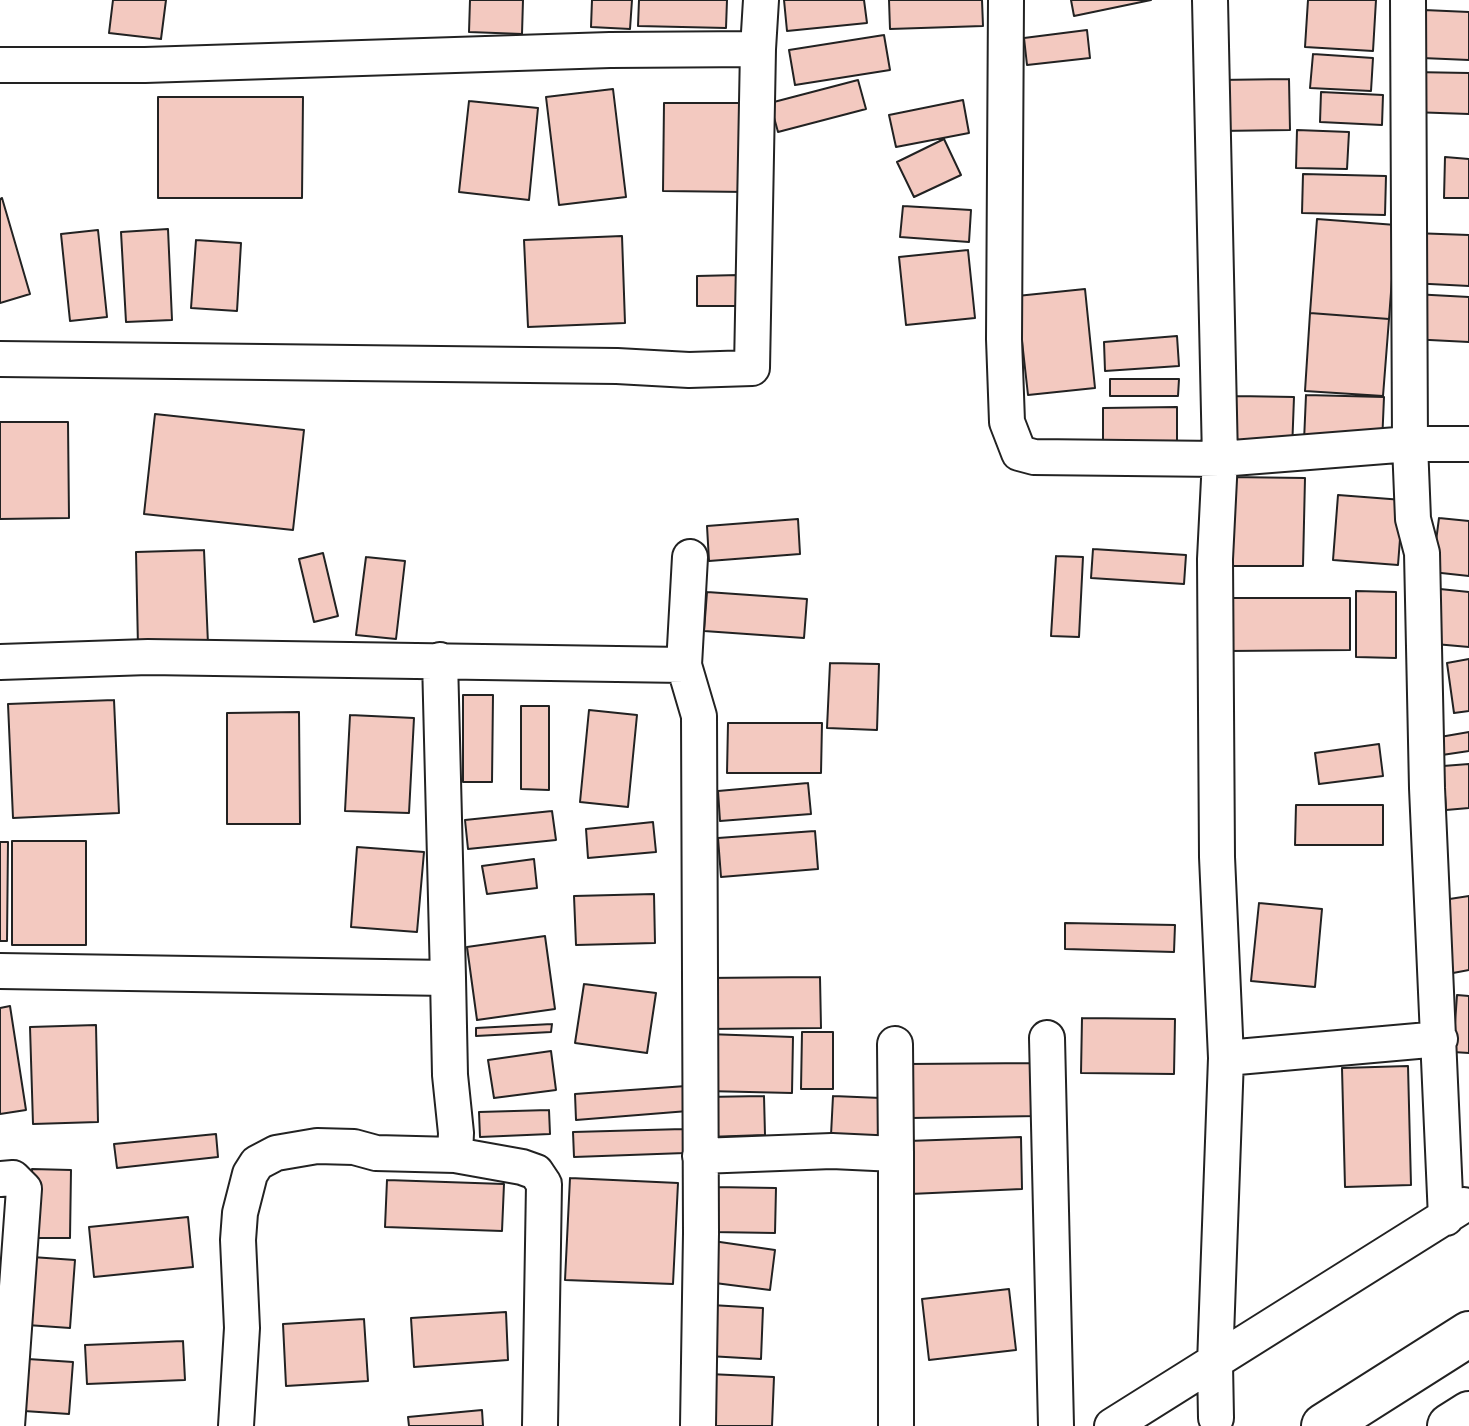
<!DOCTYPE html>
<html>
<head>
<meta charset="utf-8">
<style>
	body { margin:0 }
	canvas { display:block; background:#fff }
</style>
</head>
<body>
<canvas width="1469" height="1426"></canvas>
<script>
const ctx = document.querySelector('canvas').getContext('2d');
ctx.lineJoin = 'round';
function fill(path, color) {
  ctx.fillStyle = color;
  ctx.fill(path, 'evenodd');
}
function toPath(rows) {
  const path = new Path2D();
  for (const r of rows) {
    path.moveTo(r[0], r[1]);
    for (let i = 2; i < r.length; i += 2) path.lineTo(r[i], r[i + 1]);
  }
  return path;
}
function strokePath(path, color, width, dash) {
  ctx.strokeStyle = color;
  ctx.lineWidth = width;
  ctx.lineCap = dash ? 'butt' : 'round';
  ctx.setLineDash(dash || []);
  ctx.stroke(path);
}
const building = toPath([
	[113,0,166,0,161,39,109,33,113,0],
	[470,0,523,0,522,34,469,32,470,0],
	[592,0,632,0,630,29,591,27,592,0],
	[639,0,727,0,726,28,638,26,639,0],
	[784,0,864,0,867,23,787,31,784,0],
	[889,0,982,0,983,26,890,29,889,0],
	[1071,0,1151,0,1074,16,1071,0],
	[1308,0,1376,0,1373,51,1305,47,1308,0],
	[1424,10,1469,12,1469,60,1422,58,1424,10],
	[1087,30,1090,58,1027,65,1024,38,1087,30],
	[884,35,890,70,795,85,789,50,884,35],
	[1313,54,1373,58,1371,91,1310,88,1313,54],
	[1412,72,1469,73,1469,114,1411,112,1412,72],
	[1289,79,1290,130,1219,131,1218,80,1289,79],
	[858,80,866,109,778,132,770,103,858,80],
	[613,89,626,197,559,205,546,97,613,89],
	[1321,92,1383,95,1382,125,1320,122,1321,92],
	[158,97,303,97,302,198,158,198,158,97],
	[963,100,969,133,896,147,889,115,963,100],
	[469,101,538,108,529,200,459,192,469,101],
	[664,103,747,103,747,192,663,191,664,103],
	[1297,130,1349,132,1347,169,1296,168,1297,130],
	[944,139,961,175,914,197,897,162,944,139],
	[1445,157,1469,159,1469,198,1444,198,1445,157],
	[1303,174,1386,176,1385,215,1302,213,1303,174],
	[2,198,30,294,0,303,0,199,2,198],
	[903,206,971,210,969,242,900,237,903,206],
	[1317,219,1396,225,1389,319,1310,313,1317,219],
	[168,229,172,320,126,322,121,232,168,229],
	[98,230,107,317,70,321,61,234,98,230],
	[1413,233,1469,235,1469,286,1410,283,1413,233],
	[622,236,625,323,528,327,524,240,622,236],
	[196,240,241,243,237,311,191,308,196,240],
	[968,250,975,318,906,325,899,257,968,250],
	[739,275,739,306,697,306,697,276,739,275],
	[1085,289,1095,388,1028,395,1017,296,1085,289],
	[1413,294,1469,297,1469,342,1410,339,1413,294],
	[1310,313,1389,319,1383,396,1305,391,1310,313],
	[1177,336,1179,366,1105,371,1104,342,1177,336],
	[1110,379,1179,379,1178,396,1110,396,1110,379],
	[1306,395,1384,397,1382,444,1304,441,1306,395],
	[1236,396,1294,397,1292,451,1234,450,1236,396],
	[1177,407,1177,455,1103,454,1103,408,1177,407],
	[155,414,304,430,293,530,144,514,155,414],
	[0,422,68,422,69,518,0,519,0,422],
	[1229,477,1305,478,1303,566,1227,566,1229,477],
	[1338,495,1403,500,1398,565,1333,560,1338,495],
	[1439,518,1469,521,1469,576,1432,572,1439,518],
	[798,519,800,554,709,561,707,526,798,519],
	[1093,549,1186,555,1184,584,1091,578,1093,549],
	[204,550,208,644,138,647,136,552,204,550],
	[323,553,338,616,314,622,299,559,323,553],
	[1056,556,1083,557,1079,637,1051,636,1056,556],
	[366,557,405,561,396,639,356,635,366,557],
	[1440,589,1469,592,1469,647,1435,644,1440,589],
	[1356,591,1396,592,1396,658,1356,657,1356,591],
	[707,592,807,599,804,638,704,631,707,592],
	[1228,598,1350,598,1350,650,1228,651,1228,598],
	[1469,659,1469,711,1454,713,1447,663,1469,659],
	[830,663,879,664,877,730,827,728,830,663],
	[463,695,493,695,492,782,463,782,463,695],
	[114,700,119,813,13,818,8,704,114,700],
	[521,706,549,706,549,790,521,789,521,706],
	[589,710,637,715,628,807,580,802,589,710],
	[299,712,300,824,227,824,227,713,299,712],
	[350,715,414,718,409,813,345,811,350,715],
	[728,723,822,723,821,773,727,773,728,723],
	[1469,732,1469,751,1442,755,1440,737,1469,732],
	[1379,744,1383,776,1319,784,1315,753,1379,744],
	[1469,764,1469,808,1446,810,1443,766,1469,764],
	[808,783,811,814,720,821,718,791,808,783],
	[1296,805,1383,805,1383,845,1295,845,1296,805],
	[552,811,556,840,468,849,465,820,552,811],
	[653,822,656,852,588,858,586,829,653,822],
	[815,831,818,869,721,877,718,838,815,831],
	[12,841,86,841,86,945,12,945,12,841],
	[0,842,8,842,7,941,0,941,0,842],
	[357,847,424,852,417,932,351,927,357,847],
	[534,859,537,888,487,894,482,866,534,859],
	[654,894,655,943,576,945,574,896,654,894],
	[1469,896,1469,970,1453,973,1443,900,1469,896],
	[1259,903,1322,909,1315,987,1251,981,1259,903],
	[1065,923,1175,925,1174,952,1065,949,1065,923],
	[545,936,555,1009,477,1020,467,947,545,936],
	[820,977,821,1028,705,1029,704,978,820,977],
	[584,984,656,993,647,1053,575,1043,584,984],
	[1457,995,1469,996,1469,1053,1453,1052,1457,995],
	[10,1006,26,1110,0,1114,0,1008,10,1006],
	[1082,1018,1175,1019,1174,1074,1081,1073,1082,1018],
	[552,1024,551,1032,476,1036,476,1028,552,1024],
	[96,1025,98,1122,33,1124,30,1027,96,1025],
	[802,1032,833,1032,833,1089,801,1089,802,1032],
	[707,1034,793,1037,792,1093,706,1091,707,1034],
	[551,1051,556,1090,494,1098,488,1060,551,1051],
	[1038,1063,1039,1116,910,1118,908,1064,1038,1063],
	[1408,1066,1411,1185,1345,1187,1342,1068,1408,1066],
	[686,1086,688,1111,576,1120,575,1094,686,1086],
	[764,1096,765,1135,707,1137,705,1097,764,1096],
	[833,1096,881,1098,879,1137,831,1135,833,1096],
	[549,1110,550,1134,480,1137,479,1112,549,1110],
	[684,1129,685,1153,574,1157,573,1132,684,1129],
	[216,1134,218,1157,117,1168,114,1144,216,1134],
	[1021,1137,1022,1189,910,1194,908,1141,1021,1137],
	[32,1169,71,1170,70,1238,31,1238,32,1169],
	[570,1178,678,1183,673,1284,565,1280,570,1178],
	[387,1180,504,1184,502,1231,385,1227,387,1180],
	[714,1187,776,1188,775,1233,712,1232,714,1187],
	[188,1217,193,1267,94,1277,89,1227,188,1217],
	[713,1241,775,1250,770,1290,707,1282,713,1241],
	[32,1257,75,1260,70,1328,27,1325,32,1257],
	[1009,1289,1016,1350,929,1360,922,1299,1009,1289],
	[711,1305,763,1308,761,1359,708,1356,711,1305],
	[506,1312,508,1360,414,1367,411,1318,506,1312],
	[364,1319,368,1381,286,1386,283,1324,364,1319],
	[183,1341,185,1380,87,1384,85,1345,183,1341],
	[28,1359,73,1362,69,1414,24,1411,28,1359],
	[709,1374,774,1377,772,1426,706,1426,709,1374],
	[482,1410,483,1426,409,1426,408,1417,482,1410]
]);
fill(building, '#f3c9c0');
strokePath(building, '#222', 2);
const street = toPath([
	[1006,0,1004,339,1007,422,1019,453,1034,457,1220,459,1410,444,1469,444],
	[1210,0,1220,459,1215,559,1217,857,1226,1058,1215,1364,1216,1418],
	[1408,0,1410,444,1413,519,1422,553,1427,788,1446,1218],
	[0,65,145,65,610,50,758,49,761,0],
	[0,359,617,366,689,370,752,368,758,49],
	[690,557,684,665,699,716,701,1233,698,1426],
	[440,660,448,978],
	[0,662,148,657,684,665],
	[0,971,448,978,450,1075,456,1133,455,1155,522,1167,536,1172,544,1184,540,1426],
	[1047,1038,1056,1426],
	[1226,1058,1440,1039],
	[896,1154,896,1426],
	[700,1156,832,1151,896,1154,895,1044],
	[0,1179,13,1178,24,1189,7,1426],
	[236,1426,242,1328,238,1240,240,1213,250,1174,257,1163,276,1153,317,1146,354,1147,376,1153,455,1155],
	[1112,1426,1464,1205]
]);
const highway = toPath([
	[1324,1426,1469,1334],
	[1450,1426,1469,1414]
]);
strokePath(street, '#222', 38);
strokePath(highway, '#222', 48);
strokePath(street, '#fff', 34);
strokePath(highway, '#fff', 44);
</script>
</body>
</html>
